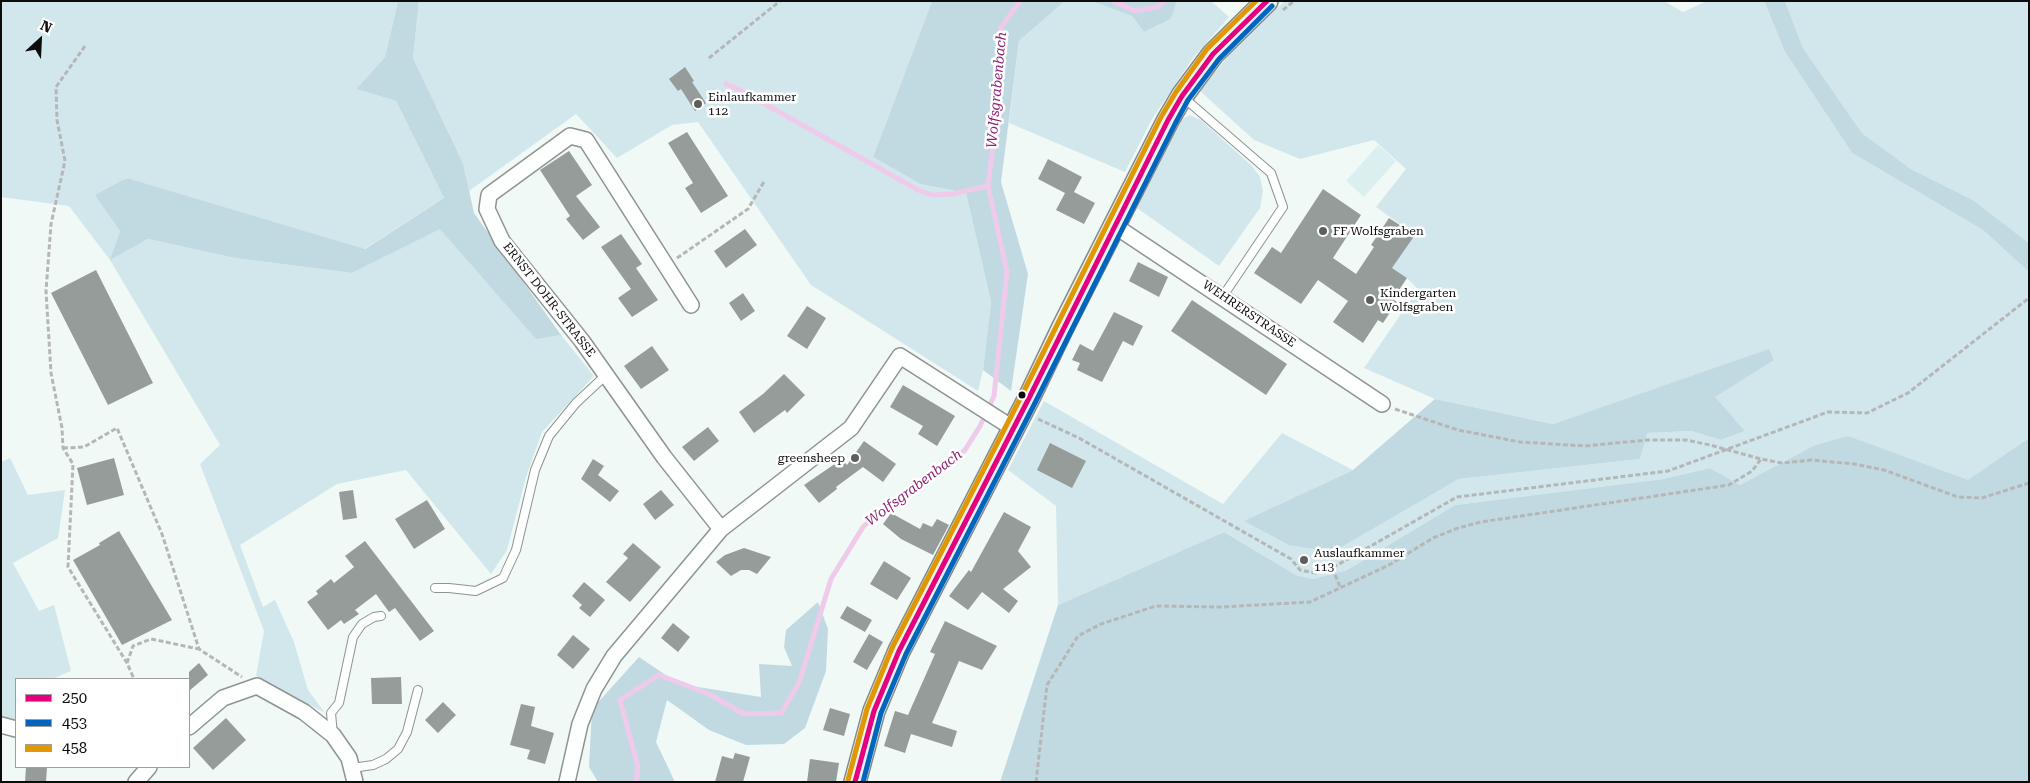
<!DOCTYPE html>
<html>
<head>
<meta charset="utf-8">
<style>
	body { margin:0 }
	#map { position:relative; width:2030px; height:783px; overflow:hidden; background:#f0f9f5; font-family:"Roboto Serif",serif }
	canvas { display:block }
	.frame { position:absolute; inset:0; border:2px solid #0c0c0c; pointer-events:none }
	.legend { position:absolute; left:15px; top:678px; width:175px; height:90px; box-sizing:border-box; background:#fff; border:1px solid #9e9e9e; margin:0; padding:6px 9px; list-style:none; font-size:15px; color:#0c0c0c }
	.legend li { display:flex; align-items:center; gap:10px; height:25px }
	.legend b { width:25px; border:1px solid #9e9e9e }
	.north { position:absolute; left:15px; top:15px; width:50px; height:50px; -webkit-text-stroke:4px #fff; paint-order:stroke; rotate:25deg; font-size:14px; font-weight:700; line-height:20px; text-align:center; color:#0c0c0c }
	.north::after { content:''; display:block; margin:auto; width:18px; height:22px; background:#0c0c0c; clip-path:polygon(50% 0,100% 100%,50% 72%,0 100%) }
</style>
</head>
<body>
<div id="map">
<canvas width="2030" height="783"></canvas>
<div class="frame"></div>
<ul class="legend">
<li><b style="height:6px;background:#e5007d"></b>250</li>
<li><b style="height:6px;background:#0065bd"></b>453</li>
<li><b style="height:6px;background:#e09701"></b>458</li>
</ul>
<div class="north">N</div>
</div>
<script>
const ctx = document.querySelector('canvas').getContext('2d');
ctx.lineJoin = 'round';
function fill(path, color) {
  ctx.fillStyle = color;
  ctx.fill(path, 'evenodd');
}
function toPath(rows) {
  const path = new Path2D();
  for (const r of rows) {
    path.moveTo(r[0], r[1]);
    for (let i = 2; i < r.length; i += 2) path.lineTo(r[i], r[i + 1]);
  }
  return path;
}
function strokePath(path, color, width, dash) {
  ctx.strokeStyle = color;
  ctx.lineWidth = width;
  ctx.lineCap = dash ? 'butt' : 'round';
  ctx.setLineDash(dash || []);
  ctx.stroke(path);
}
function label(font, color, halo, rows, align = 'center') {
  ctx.font = font + ' "Roboto Serif",serif';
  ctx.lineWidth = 5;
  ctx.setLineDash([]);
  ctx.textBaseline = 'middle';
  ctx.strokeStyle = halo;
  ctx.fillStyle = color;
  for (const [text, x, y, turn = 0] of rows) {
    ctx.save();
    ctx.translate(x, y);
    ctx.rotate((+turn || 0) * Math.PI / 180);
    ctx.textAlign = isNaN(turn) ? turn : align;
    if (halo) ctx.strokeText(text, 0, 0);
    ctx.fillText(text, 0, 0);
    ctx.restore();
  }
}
fill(toPath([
	[1,1,398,1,385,57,356,89,396,101,444,198,364,249,126,178,120,231,111,259,148,239,235,258,352,273,440,228,536,338,561,335,594,376,542,432,526,477,507,550,491,574,406,470,337,484,240,545,263,607,275,600,294,642,308,690,325,713,256,676,264,631,200,464,220,445,110,260,69,206,1,197],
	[419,1,932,1,873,157,920,184,966,193,991,302,983,370,978,391,811,285,698,122,672,125,617,158,576,114,469,191,463,163,413,58],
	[1065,1,1091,1,1132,16,1144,32,1171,19,1177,1,1211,1,1229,17,1193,58,1152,119,1125,172,1009,123,1019,41],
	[1285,1,1664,1,1683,12,1707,1,1764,1,1785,52,1852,153,1983,230,2029,272,2029,438,1968,481,1848,437,1815,445,1740,485,1710,468,1663,479,1455,505,1347,570,1313,579,1296,575,1224,532,1058,605,1056,506,1008,470,1044,401,1223,504,1282,433,1353,470,1245,521,1333,552,1459,479,1640,459,1646,433,1691,431,1721,440,1745,431,1714,397,1773,360,1769,350,1553,424,1435,399,1364,368,1418,289,1407,278,1392,268,1415,235,1376,207,1406,169,1374,140,1300,159,1254,140,1200,91,1245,35],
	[1785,1,2029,1,2029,243,1973,200,1911,169,1862,133,1803,48],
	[1190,115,1201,120,1252,166,1260,177,1263,191,1260,208,1219,266,1137,208,1174,129,1180,120],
	[10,458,28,495,65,490,58,538,13,563,39,611,54,605,71,671,52,679,16,679,16,724,1,718,1,462]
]), '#d2e7ec');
fill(toPath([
	[398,1,419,1,413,58,463,163,474,213,561,335,536,339,440,229,352,273,235,258,148,239,110,260,120,231,95,195,127,178,365,249,444,198,396,101,356,89,385,57],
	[932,1,1065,1,1019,41,1001,182,1028,274,1011,391,983,370,991,302,966,193,920,184,873,157],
	[1091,1,1177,1,1171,19,1144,32,1132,16],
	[1764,1,1785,1,1803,48,1862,133,1911,169,1973,200,2029,243,2029,272,1983,230,1852,153,1785,52],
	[1769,349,1774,360,1715,397,1745,431,1721,440,1691,431,1647,433,1640,459,1459,479,1333,552,1289,545,1244,521,1353,470,1435,399,1553,424],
	[1848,436,1968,480,2029,438,2029,782,1000,782,1058,605,1224,532,1296,575,1313,579,1347,570,1455,505,1663,479,1710,468,1740,485,1815,445],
	[818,602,828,629,826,671,805,728,784,744,746,745,709,730,667,700,656,742,675,782,598,782,589,767,592,709,639,657,679,684,761,697,759,664,792,666,784,647,786,630]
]), '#c1dae2');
fill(toPath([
	[1378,145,1396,161,1364,197,1346,181]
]), '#dbeff0');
strokePath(toPath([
	[1113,1,1135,11,1158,7,1164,1],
	[726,84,740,90,918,190,932,195,952,194,988,186],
	[636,782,638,767,620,700,659,675,709,694,744,714,781,713,799,683,831,579,863,527,882,510,938,473,965,450,980,426,994,396,1007,272,988,186,999,96,1000,29,1020,1]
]), '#efcaea', 5);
fill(toPath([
	[685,67,694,81,692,82,706,103,695,111,681,89,678,91,669,79],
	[687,132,728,196,701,213,685,188,693,183,668,143],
	[569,151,592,185,576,196,600,227,583,240,566,219,570,216,540,170],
	[1048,159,1082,177,1074,192,1095,203,1084,224,1056,210,1065,193,1038,179],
	[1323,189,1361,215,1333,258,1356,274,1374,247,1371,245,1389,218,1415,235,1392,268,1407,278,1393,299,1397,302,1383,323,1378,320,1363,343,1333,322,1348,301,1318,280,1301,304,1254,273,1272,247,1281,253],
	[745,229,757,245,726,268,714,251],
	[621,234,642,264,636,268,658,300,632,317,618,298,631,289,601,247],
	[1138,262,1168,277,1159,297,1129,281],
	[96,270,153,383,108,405,51,293],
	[743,293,755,311,741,321,729,303],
	[1192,300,1287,364,1266,395,1171,331],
	[807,306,826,318,807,349,787,336],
	[1114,312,1143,326,1133,346,1123,341,1102,382,1077,370,1080,363,1072,360,1080,344,1093,351],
	[652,346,669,370,641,389,624,366],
	[784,374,805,395,787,413,785,410,754,433,739,412,763,394],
	[903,385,955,416,937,446,918,434,923,426,890,407],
	[708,427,719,441,694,461,682,447],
	[864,441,896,464,883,482,863,467,836,487,837,489,819,503,804,485,842,459,847,465],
	[1050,443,1086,461,1072,488,1037,470],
	[114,458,124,495,87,505,77,468],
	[593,459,604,466,598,475,619,491,610,502,581,479],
	[353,490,357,518,343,520,339,492],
	[661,490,674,505,655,520,643,504],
	[427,500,445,529,414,549,395,519],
	[1004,512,1031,527,1018,551,1031,567,1003,589,1018,601,1009,613,982,592,968,610,949,596,969,570,971,572],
	[891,513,920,529,923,523,932,527,937,519,949,525,933,555,901,539,883,524],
	[119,531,172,620,122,645,73,560,100,545,99,543],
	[365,541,434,631,420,641,395,608,389,612,376,594,355,610,359,614,344,624,341,620,328,630,307,602,318,594,316,591,331,579,334,583,354,567,345,556],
	[633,543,661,567,630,602,606,582,628,558,623,554],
	[744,548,771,557,757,574,749,570,741,570,731,576,716,562,725,555],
	[884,561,911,578,897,600,870,584],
	[584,582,605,600,590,617,579,608,582,605,572,596],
	[847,606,872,620,865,632,840,618],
	[945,621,997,646,982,670,959,661,932,723,957,731,952,747,911,734,905,753,884,746,895,711,908,715,935,654,930,652],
	[673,623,690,637,678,652,661,638],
	[869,634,883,642,867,670,853,662],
	[573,635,590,649,573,669,557,655],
	[199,663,208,675,189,691,189,672],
	[401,677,402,704,372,704,371,678],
	[443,702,456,715,438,733,425,720],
	[521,704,535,707,531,726,554,733,545,764,527,759,530,750,510,745],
	[830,708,850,714,844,736,823,730],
	[226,718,246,740,213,770,193,748],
	[735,753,750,757,743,782,715,782,722,756,733,759],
	[810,759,839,763,836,782,807,782],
	[26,767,47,767,46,782,25,782]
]), '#969c99');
const service = toPath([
	[1183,97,1271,173,1283,207,1223,296],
	[435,588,449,588,476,591,503,578,516,550,535,470,549,436,576,403,606,375],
	[333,735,331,713,339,703,353,637,362,624,374,617,381,616],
	[352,768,373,765,386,759,398,749,407,732,418,690]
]);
const minor = toPath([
	[1115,226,1382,404],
	[691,305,586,140,570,136,489,195,487,209,502,241,582,341,664,457,721,529],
	[1,725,16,729],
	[189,727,223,698,257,686,304,712,333,735,349,758,355,782],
	[136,782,149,767],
	[567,782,580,724,594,689,614,656,721,529,851,428,900,356,1014,429]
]);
const secondary = toPath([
	[855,782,874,711,899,651,1029,398,1063,327,1168,120,1182,96,1213,54,1267,1]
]);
strokePath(service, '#8f9391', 10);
strokePath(minor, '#8f9391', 18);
strokePath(secondary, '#858988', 24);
strokePath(toPath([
	[1283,10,1294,1],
	[85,46,56,87,57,120,65,161,51,224,46,291,51,373,62,428,63,448,73,464,68,567,127,663,134,679],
	[709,58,780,1],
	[677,258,748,209,765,180],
	[1395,409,1458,430,1520,442,1585,446,1647,440,1686,440,1710,445,1761,459,1782,463,1811,460,1854,464,1884,470,1958,497,1982,498,2029,483],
	[1038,419,1079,438,1291,559,1300,570,1316,573,1332,568,1457,497,1668,471,1828,412,1867,413,1908,393,2029,298],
	[63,448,84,447,117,428,162,534,199,649,242,677],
	[1332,568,1341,589],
	[127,663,133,646,151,639,199,649],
	[1036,782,1047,685,1078,636,1101,624,1156,606,1222,607,1310,602,1389,565,1433,538,1458,528,1481,522,1729,485,1752,471,1761,459]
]), '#b5b7b6', 3, [5, 2.5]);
strokePath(service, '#fdfefe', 8);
strokePath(minor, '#fdfefe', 15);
strokePath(secondary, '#e9f3f0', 21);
strokePath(toPath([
	[855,782,874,711,899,651,1029,398,1168,120,1182,96,1213,54,1267,1]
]), '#e5007d', 5);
strokePath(toPath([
	[863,782,881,713,906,654,1036,401,1175,124,1188,100,1219,59,1272,6]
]), '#0065bd', 5);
strokePath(toPath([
	[848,780,867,709,892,648,1022,395,1161,117,1176,92,1207,49,1256,1]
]), '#e09701', 5);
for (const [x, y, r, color] of [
	[698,104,5,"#5c5f5e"],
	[1323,231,5,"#5c5f5e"],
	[1370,300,5,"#5c5f5e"],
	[1022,395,4.5,"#0c0c0c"],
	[855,458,5,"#5c5f5e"],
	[1304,560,5,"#5c5f5e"]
]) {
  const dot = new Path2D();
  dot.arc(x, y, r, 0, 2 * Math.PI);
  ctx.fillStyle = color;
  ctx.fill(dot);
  strokePath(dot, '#fff', 2);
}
label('12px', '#0c0c0c', '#fff', [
	["Einlaufkammer",708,97],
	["112",708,111],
	["FF Wolfsgraben",1333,231],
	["Kindergarten",1380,293],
	["Wolfsgraben",1380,307],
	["greensheep",845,458,"right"],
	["Auslaufkammer",1314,553],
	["113",1314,567]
], 'left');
label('12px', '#0c0c0c', '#fff', [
	["ERNST DOHR-STRASSE",549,300,52],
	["WEHRERSTRASSE",1249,314,34]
]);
label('italic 14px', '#902277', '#fff', [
	["Wolfsgrabenbach",997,90,-85],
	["Wolfsgrabenbach",914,488,-37]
]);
</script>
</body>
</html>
